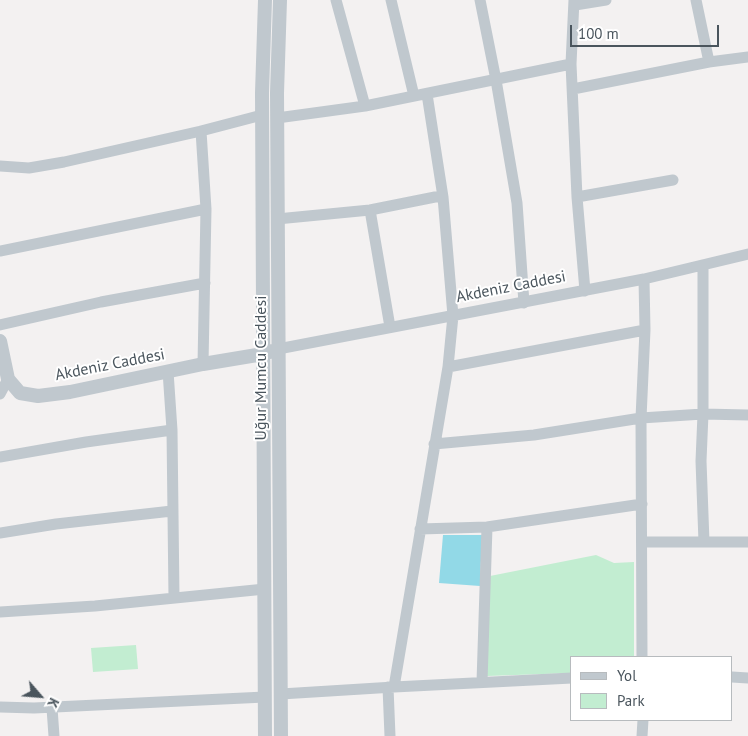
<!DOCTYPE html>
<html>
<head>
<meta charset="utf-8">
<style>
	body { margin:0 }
	#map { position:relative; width:748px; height:736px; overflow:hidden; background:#f3f1f1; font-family:"PT Sans",sans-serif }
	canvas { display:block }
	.legend { position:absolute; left:570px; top:656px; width:162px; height:65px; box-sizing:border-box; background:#fff; border:1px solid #b7bbbe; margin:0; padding:6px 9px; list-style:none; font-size:15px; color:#4a555d }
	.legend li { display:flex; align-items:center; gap:10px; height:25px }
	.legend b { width:25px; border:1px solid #b7bbbe }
	.north { position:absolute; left:15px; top:671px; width:50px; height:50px; -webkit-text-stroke:4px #fff; paint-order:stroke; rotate:117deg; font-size:14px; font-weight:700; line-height:20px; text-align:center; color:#4a555d }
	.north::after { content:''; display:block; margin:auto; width:18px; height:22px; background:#4a555d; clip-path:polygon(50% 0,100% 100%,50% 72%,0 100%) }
	.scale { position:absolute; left:570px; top:25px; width:149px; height:22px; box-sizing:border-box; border:2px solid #4a555d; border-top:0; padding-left:6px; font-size:15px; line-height:18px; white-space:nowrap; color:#4a555d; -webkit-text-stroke:4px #fff; paint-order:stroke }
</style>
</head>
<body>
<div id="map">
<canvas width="748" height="736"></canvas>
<ul class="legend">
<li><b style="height:6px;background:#c0c8ce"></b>Yol</li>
<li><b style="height:14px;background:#c2edd1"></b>Park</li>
</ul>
<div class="north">K</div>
<div class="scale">100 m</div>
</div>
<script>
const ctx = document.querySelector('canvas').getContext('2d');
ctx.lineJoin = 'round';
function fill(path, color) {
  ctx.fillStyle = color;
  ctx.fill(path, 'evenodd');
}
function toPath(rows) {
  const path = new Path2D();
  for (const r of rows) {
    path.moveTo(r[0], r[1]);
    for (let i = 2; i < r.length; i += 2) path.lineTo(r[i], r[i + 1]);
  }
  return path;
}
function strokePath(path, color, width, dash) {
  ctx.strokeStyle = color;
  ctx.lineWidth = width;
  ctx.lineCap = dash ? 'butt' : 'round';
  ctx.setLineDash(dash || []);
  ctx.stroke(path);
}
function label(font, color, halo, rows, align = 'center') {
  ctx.font = font + ' "PT Sans",sans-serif';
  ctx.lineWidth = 4;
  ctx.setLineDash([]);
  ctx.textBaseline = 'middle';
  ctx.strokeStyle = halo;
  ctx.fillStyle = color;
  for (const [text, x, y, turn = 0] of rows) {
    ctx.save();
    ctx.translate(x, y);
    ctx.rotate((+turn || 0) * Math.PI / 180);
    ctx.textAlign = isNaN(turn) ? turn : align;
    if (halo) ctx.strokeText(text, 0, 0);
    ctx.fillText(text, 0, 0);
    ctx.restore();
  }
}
fill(toPath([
	[596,555,614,563,634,562,634,657,572,657,572,673,487,676,490,576],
	[136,645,138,669,93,672,91,648]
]), '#c2edd1');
fill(toPath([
	[443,535,482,535,480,586,439,583]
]), '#92d9e7');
strokePath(toPath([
	[336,0,365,106],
	[391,0,414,96],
	[480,0,496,80,517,203,524,303],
	[574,0,571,64,577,197,585,291],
	[696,0,709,62],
	[575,5,606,0],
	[573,89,709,62,748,57],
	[427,94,443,197],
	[277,118,365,106,571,64],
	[201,131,206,209,203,364],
	[0,166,29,168,64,162,201,131,262,115],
	[577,197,673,180],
	[370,210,390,327],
	[277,219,370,210,435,197,443,197,453,316,451,336,448,367,394,687],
	[0,251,206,209],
	[703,265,703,414,701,461,704,542],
	[0,325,101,302,205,283],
	[278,349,644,279,748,254],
	[448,367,645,330],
	[168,371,172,430,174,598],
	[0,394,8,379],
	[434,444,534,435,641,418,703,414,748,415],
	[0,457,86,442,172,430],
	[420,529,487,527,642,504],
	[0,533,56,524,172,511],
	[642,542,748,542],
	[0,612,95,606,265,589],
	[642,657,641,418,645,330,644,279],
	[732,677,748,678],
	[482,682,487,527],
	[388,687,390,736],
	[281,694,394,687,572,678],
	[0,707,34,708,265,697],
	[52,708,54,736],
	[642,736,643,720]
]), '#c0c8ce', 11);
strokePath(toPath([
	[265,0,262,93,265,736],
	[280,0,277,93,281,736],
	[0,341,8,379,20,393,38,396,70,392,203,364,263,354,272,351]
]), '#c0c8ce', 14);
label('16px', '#4a555d', '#fff', [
	["Akdeniz Caddesi",511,287,-11],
	["Akdeniz Caddesi",110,365,-11],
	["Uğur Mumcu Caddesi",261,368,-90]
]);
</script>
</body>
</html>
